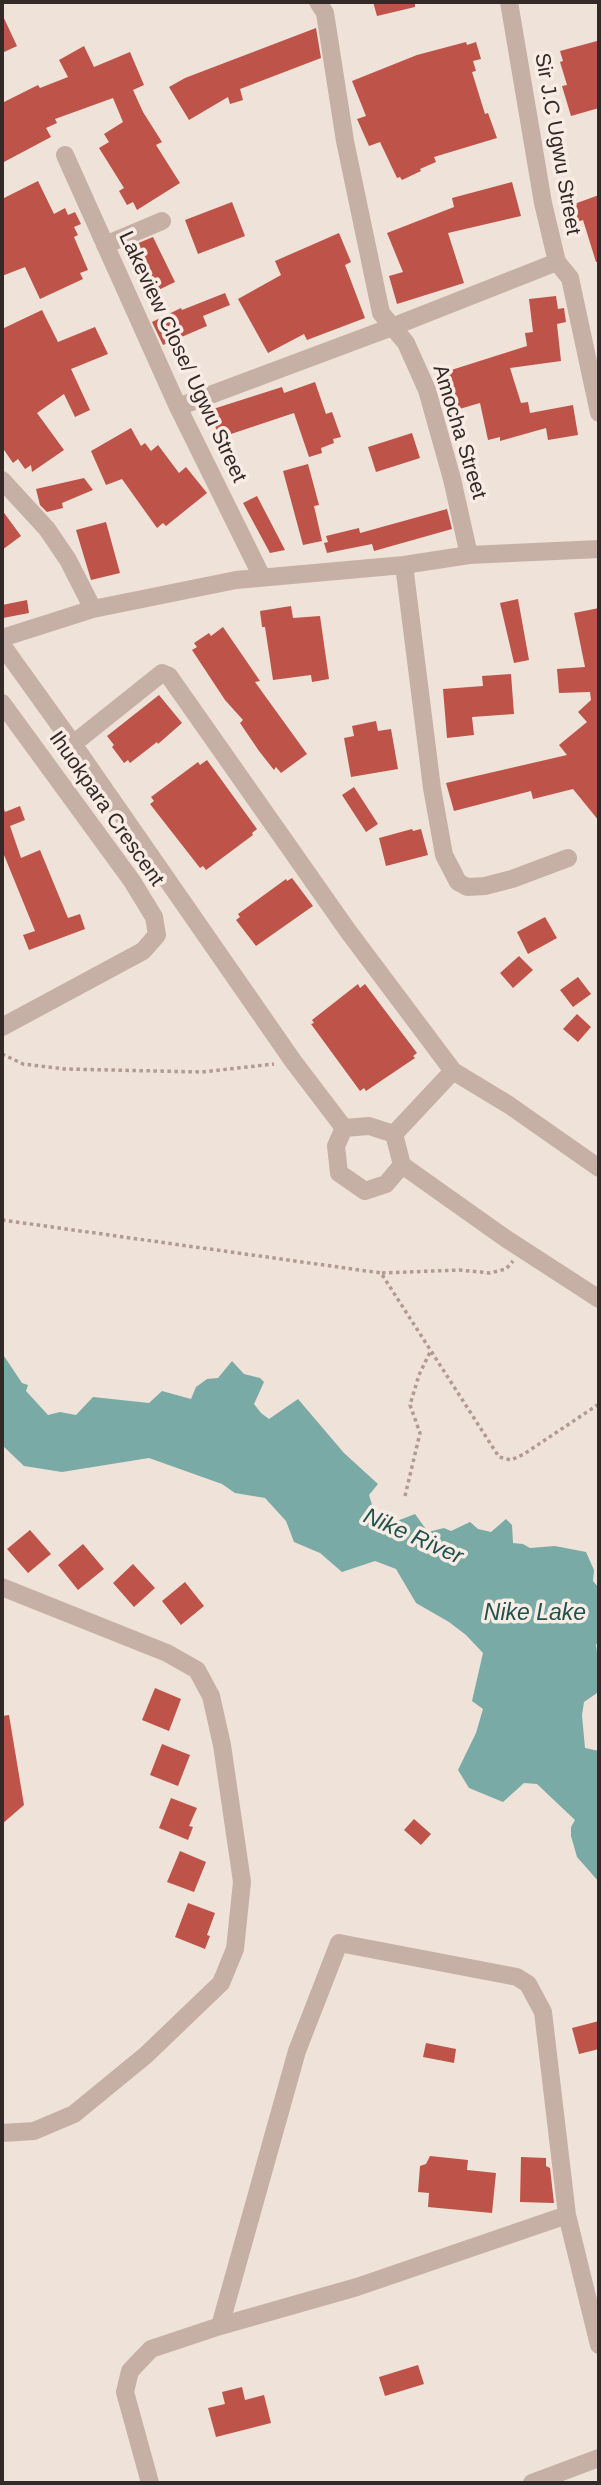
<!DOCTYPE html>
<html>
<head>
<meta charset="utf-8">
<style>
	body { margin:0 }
	#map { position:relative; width:601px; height:2485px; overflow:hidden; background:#efe2d9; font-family:Helvetica,sans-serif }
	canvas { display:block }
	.frame { position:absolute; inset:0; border:4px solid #332927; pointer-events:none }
</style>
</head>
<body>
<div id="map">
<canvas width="601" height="2485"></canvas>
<div class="frame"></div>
</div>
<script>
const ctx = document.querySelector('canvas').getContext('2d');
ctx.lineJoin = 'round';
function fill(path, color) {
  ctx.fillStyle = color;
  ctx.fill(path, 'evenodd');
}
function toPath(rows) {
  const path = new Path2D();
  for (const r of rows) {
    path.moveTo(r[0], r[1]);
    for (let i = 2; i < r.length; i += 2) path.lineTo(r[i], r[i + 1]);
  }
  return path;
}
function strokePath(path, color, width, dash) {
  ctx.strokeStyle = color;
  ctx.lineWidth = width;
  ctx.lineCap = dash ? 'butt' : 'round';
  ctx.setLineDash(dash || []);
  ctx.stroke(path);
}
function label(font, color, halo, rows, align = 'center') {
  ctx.font = font + ' Helvetica,sans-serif';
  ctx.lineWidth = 7;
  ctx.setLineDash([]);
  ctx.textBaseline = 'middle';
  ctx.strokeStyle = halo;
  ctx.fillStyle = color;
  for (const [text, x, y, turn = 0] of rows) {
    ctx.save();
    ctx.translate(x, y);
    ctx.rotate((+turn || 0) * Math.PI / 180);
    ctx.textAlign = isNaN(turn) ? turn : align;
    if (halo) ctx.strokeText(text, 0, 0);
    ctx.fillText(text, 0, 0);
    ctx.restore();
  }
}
fill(toPath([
	[2,1353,22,1383,28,1385,26,1391,48,1415,60,1412,76,1415,93,1397,149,1403,162,1391,191,1399,196,1387,207,1379,218,1378,232,1361,244,1374,260,1378,264,1382,254,1404,261,1413,269,1419,298,1399,344,1453,378,1484,369,1495,377,1521,397,1521,415,1514,428,1532,444,1528,451,1531,470,1522,478,1529,491,1532,506,1519,512,1525,513,1543,523,1544,530,1548,555,1546,586,1552,594,1570,593,1581,599,1588,599,1639,596,1645,599,1664,597,1693,584,1702,582,1715,585,1748,599,1751,599,1882,577,1857,571,1836,571,1827,575,1820,537,1784,524,1783,503,1802,469,1788,458,1770,476,1733,483,1709,472,1701,483,1653,466,1635,449,1622,416,1603,396,1569,375,1561,342,1572,320,1553,294,1542,286,1521,265,1498,235,1493,222,1484,149,1458,62,1472,24,1466,2,1445]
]), '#7aaaa5');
fill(toPath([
	[373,2,415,2,415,7,377,16],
	[2,14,17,46,2,53],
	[316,28,321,58,240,89,243,100,230,104,228,97,189,120,169,87,185,78],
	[597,41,599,48,599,108,571,116,562,86,567,85,560,62,563,61,560,51],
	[466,42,467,45,476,42,481,59,473,61,476,71,472,72,485,114,488,113,497,138,434,157,436,162,420,169,421,171,402,180,400,177,397,178,380,142,369,146,357,119,366,116,352,81,417,55],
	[84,46,94,67,130,52,144,85,133,90,143,112,162,142,156,145,180,183,137,210,133,202,127,205,119,191,124,188,99,148,109,142,104,134,123,122,113,98,55,119,57,123,46,128,51,137,2,163,2,103,38,85,40,88,68,77,59,60],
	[38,181,54,214,65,208,68,215,75,212,81,224,74,227,78,235,74,237,88,270,80,273,83,279,40,299,25,267,2,276,2,199],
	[512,182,521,216,448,233,464,283,397,304,389,276,403,272,387,233,454,207,452,198],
	[599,195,599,262,596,262,583,220,572,224,566,207],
	[232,202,245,236,198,254,185,220],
	[339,233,351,262,345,265,365,318,307,340,304,334,268,353,238,299,281,275,275,261],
	[153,237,175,282,146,296,124,249],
	[225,293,230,305,203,316,207,326,163,345,152,322,181,308,182,310],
	[556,296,558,309,564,308,566,322,557,324,561,361,510,368,521,403,528,402,530,413,573,405,578,435,548,440,546,428,500,441,500,437,488,440,480,403,456,410,445,372,527,346,525,333,533,332,529,299],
	[42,310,58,342,95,327,108,354,71,369,90,410,75,417,64,394,37,413,64,450,32,472,31,465,25,469,18,459,13,463,2,447,2,329],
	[315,382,326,414,332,412,341,437,333,439,334,443,321,448,322,453,309,457,294,413,219,438,210,410,282,387,284,393],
	[131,428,141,446,145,443,151,451,158,445,179,473,186,467,207,493,166,526,163,523,157,528,122,479,106,485,91,451],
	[412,433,420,458,376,472,368,447],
	[308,464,319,505,314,506,322,541,303,545,283,471],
	[84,478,93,490,62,503,63,508,47,512,40,505,36,489],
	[257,496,285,550,270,553,243,503],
	[447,509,452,529,374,551,372,544,327,553,324,543,328,542,326,536,359,528,360,533],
	[2,510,21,536,2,550],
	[106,522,120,573,91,580,76,530],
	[518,599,529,660,514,663,500,603],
	[27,600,29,613,3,618,2,605],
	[291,606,293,618,320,616,329,679,312,682,311,675,273,680,265,627,262,627,260,611],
	[599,608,599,821,573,789,533,799,531,791,454,811,446,783,567,755,559,745,587,722,578,712,591,700,590,692,559,693,557,669,585,667,574,613],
	[223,627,260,681,255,682,307,754,281,773,276,767,274,770,259,751,240,723,243,720,225,700,192,650,197,647,194,643,209,633,211,636],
	[511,674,514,714,472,717,474,735,447,738,443,689,483,686,482,676],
	[159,695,182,723,158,744,157,742,130,763,128,760,124,763,112,747,114,745,107,736],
	[376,721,378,731,391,729,398,769,351,777,344,738,354,736,352,726],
	[207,760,257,829,252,833,253,835,206,870,203,866,200,868,150,804,154,801,151,797,198,762,200,765],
	[354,787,378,824,366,832,342,795],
	[20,806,25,820,10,826,21,858,40,850,68,918,80,914,85,929,29,950,23,935,35,931,2,850,2,809,4,809,5,812],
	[412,829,413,831,421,829,428,855,386,866,379,838],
	[292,878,313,906,256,946,236,920,240,917,238,914,286,879,287,881],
	[545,917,557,938,528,954,517,932],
	[519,956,533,970,513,988,500,973],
	[578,977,591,994,573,1007,560,990],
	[358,984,360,988,365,984,417,1053,413,1056,415,1058,366,1091,364,1088,360,1091,311,1024,314,1023,312,1020],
	[577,1014,591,1027,578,1042,563,1029],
	[30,1530,51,1554,28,1573,7,1549],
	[83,1544,104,1569,78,1590,58,1565],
	[133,1564,155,1588,134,1607,113,1583],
	[185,1582,204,1606,181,1625,162,1601],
	[155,1688,181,1699,169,1731,142,1720],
	[9,1715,24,1805,2,1824,2,1716],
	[162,1744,190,1755,178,1786,150,1775],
	[171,1798,197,1808,189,1826,193,1827,188,1840,159,1828],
	[414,1819,431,1834,421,1845,404,1830],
	[180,1851,206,1862,194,1892,167,1882],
	[188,1903,215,1913,207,1935,210,1936,205,1949,175,1937],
	[599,2021,599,2049,579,2054,572,2028],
	[426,2043,456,2049,454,2063,423,2057],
	[430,2156,468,2160,467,2170,496,2173,492,2213,428,2207,429,2193,418,2192,420,2166,426,2164],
	[521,2157,546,2158,546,2166,550,2168,554,2203,520,2202],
	[418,2365,424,2384,385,2396,379,2377],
	[242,2387,245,2400,264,2395,271,2423,216,2437,208,2408,225,2404,222,2392]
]), '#be5349');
strokePath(toPath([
	[2,1054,23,1064,65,1069,202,1072,274,1064],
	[2,1220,381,1273,499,1457,511,1460,524,1454,599,1404],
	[382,1273,459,1270,490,1273,506,1269,513,1261],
	[405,1496,420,1433,410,1405,419,1375,431,1350]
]), '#b29a91', 3.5, [3.5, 3.5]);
strokePath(toPath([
	[318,2,325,13,345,141,381,313,406,343,427,390,452,479,469,555],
	[509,2,543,203,557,262,570,278,599,413],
	[65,155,178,407,262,577],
	[105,245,162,221],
	[178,407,392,327,557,262],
	[2,480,47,529,68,560,93,609],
	[404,565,432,788,444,855,458,882,467,887,485,886,512,879,568,858],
	[2,638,93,609,236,580,404,565,469,555,599,549],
	[2,645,73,744,293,1061,344,1128,369,1126,394,1134,453,1071],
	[2,703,132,881,154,917,157,935,143,951,2,1027],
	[73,744,162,673,169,676,348,931,453,1071,509,1105,599,1168],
	[344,1128,336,1146,339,1173,365,1191,386,1184,402,1165],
	[394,1134,402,1165,505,1238,599,1299],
	[2,1587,167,1653,197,1670,211,1696,222,1745,242,1882,235,1949,221,1983,146,2055,74,2114,34,2131,2,2133],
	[220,2326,297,2051,339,1943,517,1977,528,1984,543,2012,567,2215,599,2345],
	[150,2483,125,2392,130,2371,151,2349,220,2326,357,2287,567,2215],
	[532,2483,599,2458]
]), '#c6b0a6', 18);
label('21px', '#332927', '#f8ece5', [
	["Sir J.C Ugwu Street",557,144,80],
	["Lakeview Close/ Ugwu Street",182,357,65],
	["Amocha Street",459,432,73],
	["Ihuokpara Crescent",106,809,55]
]);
label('italic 23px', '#1f524d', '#f8ece5', [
	["Nike River",413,1537,24],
	["Nike Lake",535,1614]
]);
</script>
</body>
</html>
